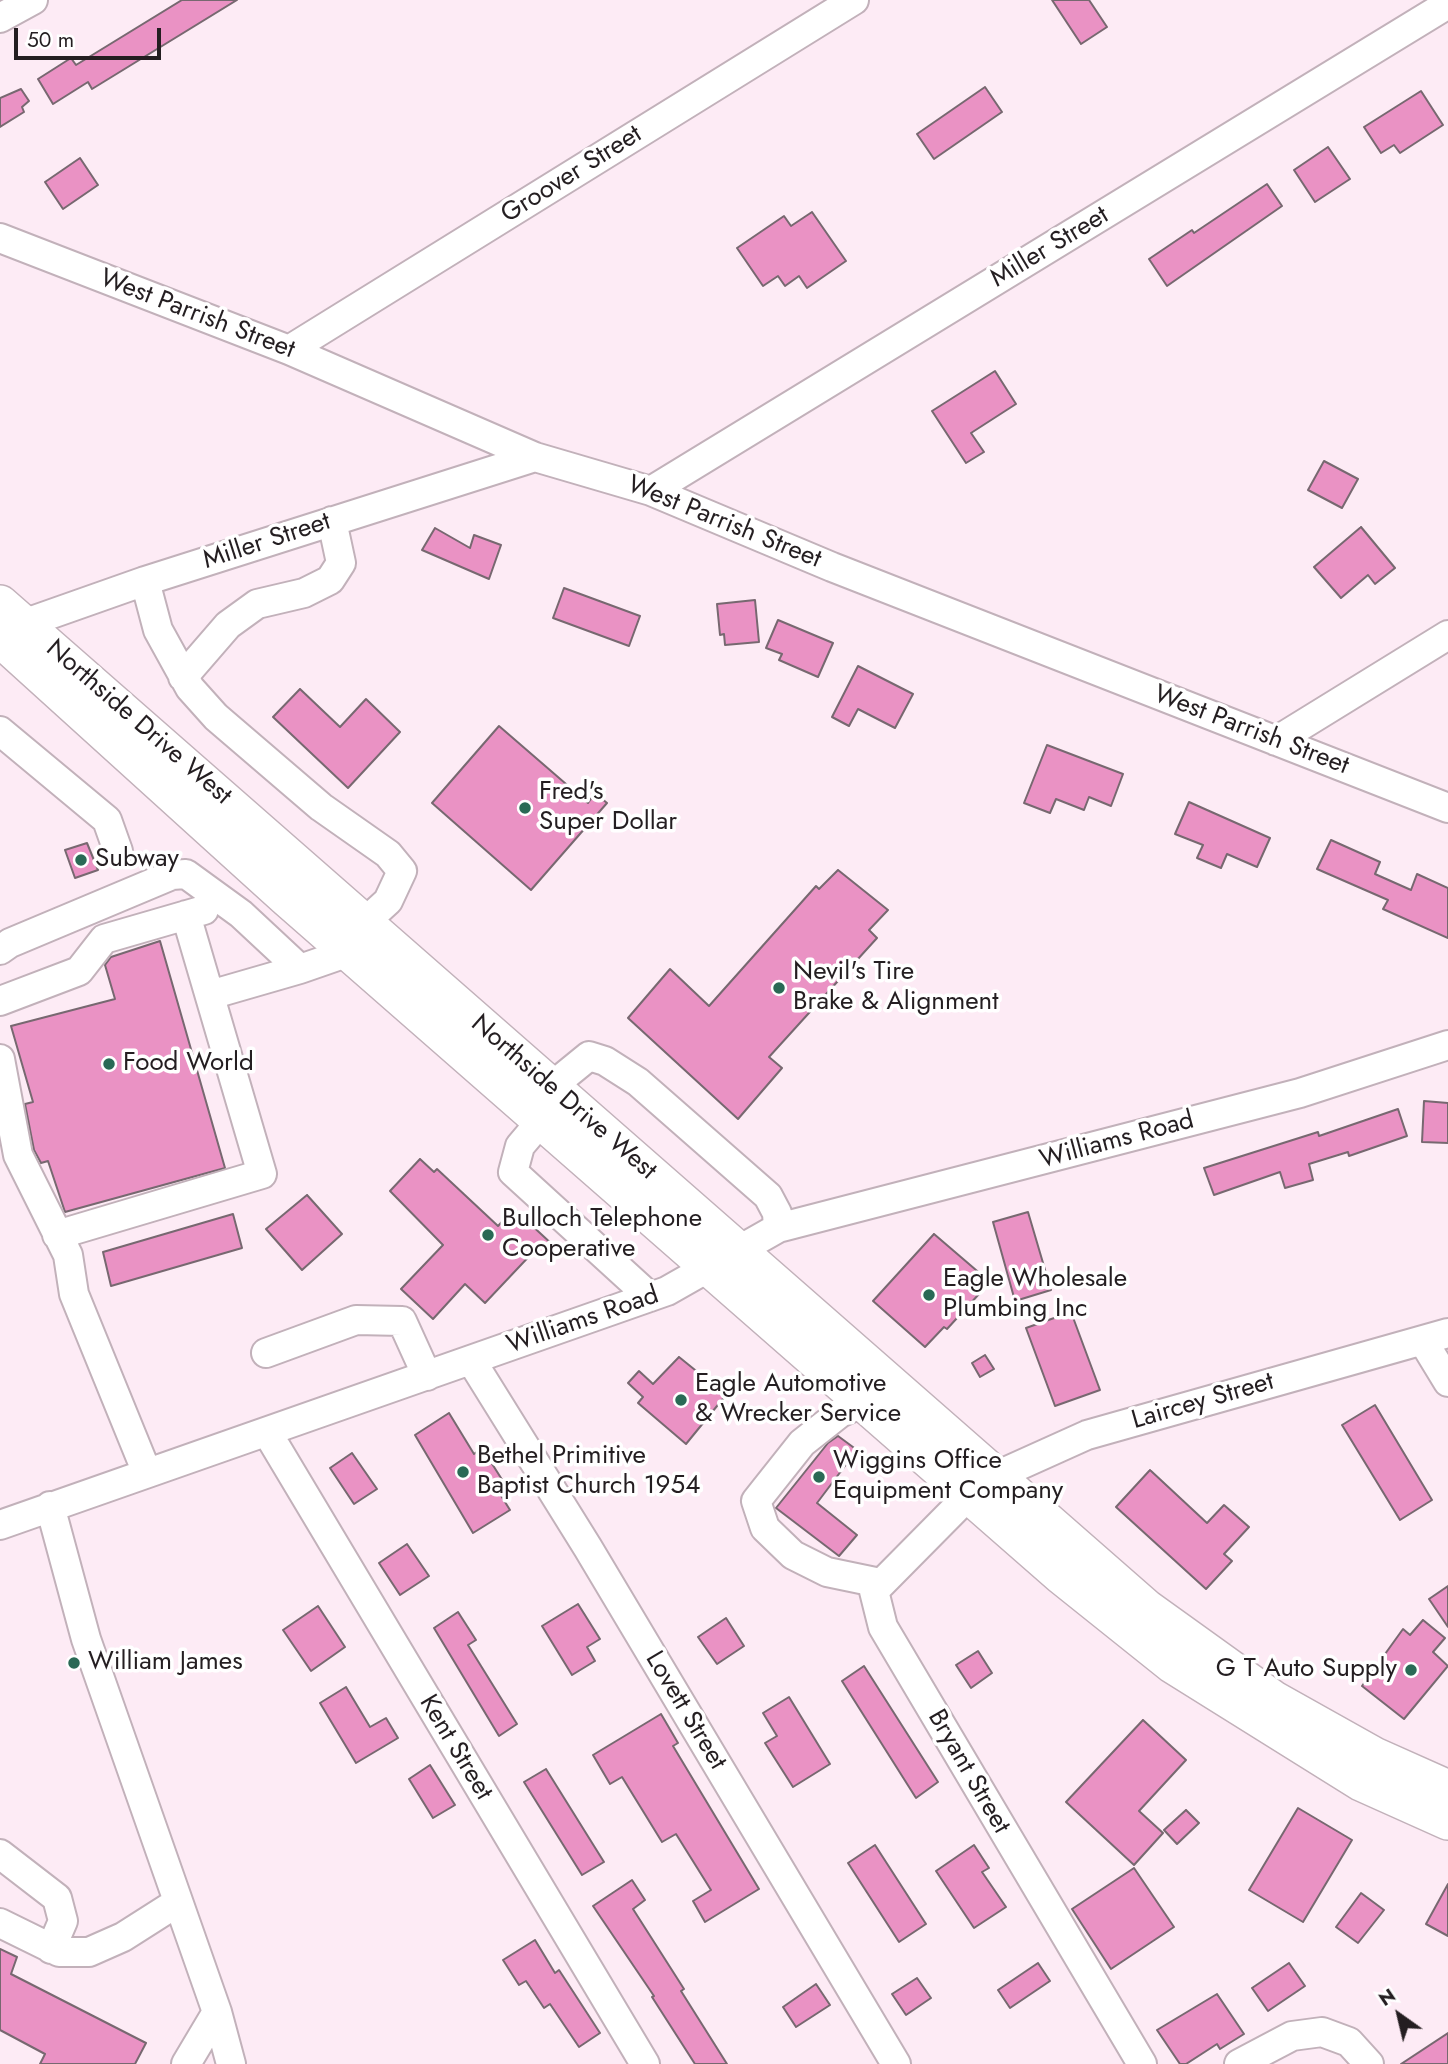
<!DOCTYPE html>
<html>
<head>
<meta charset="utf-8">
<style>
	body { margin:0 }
	#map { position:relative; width:1448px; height:2064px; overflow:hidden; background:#fdebf5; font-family:Jost,sans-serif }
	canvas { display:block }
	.north { position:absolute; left:1364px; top:1980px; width:70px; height:70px; -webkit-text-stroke:5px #fff; paint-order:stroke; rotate:326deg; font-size:19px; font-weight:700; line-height:28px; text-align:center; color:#241e21 }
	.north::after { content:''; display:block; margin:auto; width:24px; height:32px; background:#241e21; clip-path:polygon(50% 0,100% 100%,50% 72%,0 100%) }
	.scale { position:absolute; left:14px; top:28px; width:147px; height:32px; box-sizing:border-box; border:4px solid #241e21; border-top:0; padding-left:9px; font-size:21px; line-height:24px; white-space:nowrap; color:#241e21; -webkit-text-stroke:5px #fff; paint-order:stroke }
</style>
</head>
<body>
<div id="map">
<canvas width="1448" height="2064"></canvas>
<div class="north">N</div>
<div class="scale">50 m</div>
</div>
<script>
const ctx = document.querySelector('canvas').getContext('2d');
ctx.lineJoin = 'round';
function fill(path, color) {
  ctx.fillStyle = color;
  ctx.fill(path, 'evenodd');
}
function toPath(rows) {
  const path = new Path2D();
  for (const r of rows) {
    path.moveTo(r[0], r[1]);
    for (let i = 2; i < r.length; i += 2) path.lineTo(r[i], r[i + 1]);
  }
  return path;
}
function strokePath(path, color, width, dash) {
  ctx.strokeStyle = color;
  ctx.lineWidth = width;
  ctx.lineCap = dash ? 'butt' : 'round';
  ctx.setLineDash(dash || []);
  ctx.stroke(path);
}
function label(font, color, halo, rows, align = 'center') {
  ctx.font = font + ' Jost,sans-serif';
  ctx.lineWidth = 7;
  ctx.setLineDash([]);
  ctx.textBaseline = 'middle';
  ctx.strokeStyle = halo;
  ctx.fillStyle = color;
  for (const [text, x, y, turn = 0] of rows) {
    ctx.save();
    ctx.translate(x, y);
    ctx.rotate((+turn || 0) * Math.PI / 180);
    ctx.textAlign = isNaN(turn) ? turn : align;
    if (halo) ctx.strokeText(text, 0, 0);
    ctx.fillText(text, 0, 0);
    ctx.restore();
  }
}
const building = toPath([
	[182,0,237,0,92,89,88,82,53,104,38,79,71,58,76,65,182,0],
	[1052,0,1089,0,1107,27,1081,44,1052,0],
	[985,87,1002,112,934,159,917,134,985,87],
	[21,89,29,101,22,107,24,112,0,127,0,98,21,89],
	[1421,91,1443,125,1400,153,1394,145,1381,153,1364,127,1421,91],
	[1328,147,1350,179,1315,202,1294,170,1328,147],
	[80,158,98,185,63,209,45,182,80,158],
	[1267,184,1282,206,1167,286,1149,259,1192,230,1194,233,1267,184],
	[812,212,846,261,807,288,799,276,785,286,778,276,763,286,737,248,784,216,791,226,812,212],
	[995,371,1016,404,971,433,984,452,966,463,932,411,995,371],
	[1324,461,1358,479,1342,508,1308,490,1324,461],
	[1361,527,1395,568,1375,584,1368,575,1341,598,1314,567,1361,527],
	[435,528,470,548,474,535,501,545,489,579,422,550,435,528],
	[564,588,640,616,629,646,553,618,564,588],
	[755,600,759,642,725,645,724,634,720,635,717,604,755,600],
	[778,620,833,643,818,677,779,660,782,654,766,648,778,620],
	[858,666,913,694,895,728,858,709,849,726,832,717,858,666],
	[300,689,340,727,366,699,400,732,348,788,273,717,300,689],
	[499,726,588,803,595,793,607,803,531,890,432,803,499,726],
	[1047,745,1123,774,1111,806,1089,797,1084,810,1056,799,1050,813,1024,803,1047,745],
	[1189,802,1270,838,1257,867,1227,854,1221,868,1197,858,1203,845,1175,834,1189,802],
	[1331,840,1380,862,1375,874,1411,890,1417,874,1448,888,1448,938,1383,909,1388,900,1317,869,1331,840],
	[87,843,98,870,75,878,65,850,87,843],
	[838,870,888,910,869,930,877,938,769,1057,782,1068,738,1119,628,1018,670,969,709,1006,816,886,819,889,838,870],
	[160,941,225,1168,65,1212,48,1161,41,1163,34,1150,25,1104,33,1102,11,1026,115,999,105,965,111,957,160,941],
	[1424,1101,1448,1103,1448,1143,1422,1142,1424,1101],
	[1398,1109,1407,1136,1349,1156,1348,1152,1309,1164,1313,1180,1285,1188,1280,1172,1214,1195,1204,1168,1318,1132,1319,1136,1398,1109],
	[420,1159,434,1172,437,1169,498,1226,514,1209,554,1246,544,1257,536,1249,485,1303,465,1284,433,1319,401,1289,443,1245,390,1191,420,1159],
	[307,1195,342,1234,302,1270,266,1229,307,1195],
	[1028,1212,1051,1290,1015,1301,993,1222,1028,1212],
	[233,1214,242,1248,111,1286,103,1252,233,1214],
	[934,1234,990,1282,947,1329,944,1327,925,1347,873,1301,934,1234],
	[1071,1312,1100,1390,1055,1406,1026,1328,1071,1312],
	[985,1355,994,1369,980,1377,972,1363,985,1355],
	[679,1357,726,1395,686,1444,638,1403,643,1397,628,1383,639,1371,653,1384,679,1357],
	[1375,1405,1432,1500,1400,1520,1342,1425,1375,1405],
	[449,1413,474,1454,482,1448,508,1489,500,1494,510,1510,473,1533,415,1435,449,1413],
	[838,1436,857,1450,817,1503,857,1535,839,1556,776,1508,828,1443,838,1436],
	[352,1453,377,1489,354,1504,330,1468,352,1453],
	[1150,1470,1207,1523,1224,1505,1249,1527,1224,1554,1232,1561,1206,1589,1116,1507,1150,1470],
	[407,1544,429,1576,400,1595,379,1563,407,1544],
	[1448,1586,1448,1627,1429,1599,1448,1586],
	[578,1604,600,1639,587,1647,595,1661,572,1675,542,1626,578,1604],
	[318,1606,345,1647,311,1671,283,1630,318,1606],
	[458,1612,476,1640,468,1645,517,1724,499,1736,434,1628,458,1612],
	[726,1618,744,1646,717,1664,698,1637,726,1618],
	[1423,1620,1445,1638,1433,1652,1448,1666,1404,1719,1362,1686,1403,1629,1410,1635,1423,1620],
	[978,1651,992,1673,971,1688,956,1665,978,1651],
	[864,1666,938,1782,916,1798,842,1681,864,1666],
	[346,1687,370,1727,386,1718,398,1738,356,1763,320,1703,346,1687],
	[789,1697,830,1764,793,1787,765,1743,777,1736,763,1713,789,1697],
	[661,1714,678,1743,673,1746,759,1889,705,1922,693,1901,711,1890,676,1834,662,1842,622,1777,610,1784,593,1755,661,1714],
	[1143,1720,1186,1760,1139,1811,1163,1833,1134,1865,1066,1802,1143,1720],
	[430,1765,455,1805,433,1818,409,1779,430,1765],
	[546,1769,604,1862,582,1875,524,1782,546,1769],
	[1298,1808,1352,1840,1303,1922,1249,1890,1298,1808],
	[1186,1810,1199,1823,1177,1844,1164,1830,1186,1810],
	[875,1845,926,1924,899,1942,848,1863,875,1845],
	[974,1845,989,1868,982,1872,1006,1907,974,1928,936,1871,974,1845],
	[1134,1868,1174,1927,1111,1969,1072,1909,1134,1868],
	[632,1880,645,1900,633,1909,684,1989,681,1991,727,2064,695,2064,652,1997,654,1996,593,1906,632,1880],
	[1448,1884,1448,1936,1426,1924,1448,1884],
	[1361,1893,1384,1910,1358,1943,1336,1927,1361,1893],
	[535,1940,555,1973,559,1970,600,2033,579,2047,550,2004,544,2008,526,1981,519,1985,503,1960,535,1940],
	[0,1949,17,1957,11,1974,146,2043,135,2064,40,2064,45,2054,0,2030,0,1949],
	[1038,1963,1050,1981,1010,2008,998,1990,1038,1963],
	[1289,1963,1305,1986,1268,2011,1252,1988,1289,1963],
	[917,1978,931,1998,906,2015,892,1994,917,1978],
	[816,1984,830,2005,796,2027,783,2007,816,1984],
	[1217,1994,1244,2034,1220,2049,1217,2044,1186,2064,1180,2064,1157,2030,1217,1994],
	[1448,2033,1448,2064,1401,2064,1448,2033]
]);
fill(building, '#ea92c4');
strokePath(building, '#776870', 2);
const minor = toPath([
	[0,18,33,0],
	[0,238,289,350,535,457,651,491,832,567,1448,808],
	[289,350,854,0],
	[651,491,1448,4],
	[145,581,158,630,190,688,216,717,321,807,388,854,402,871,388,901,365,922],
	[6,630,145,581,535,457],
	[183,677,228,625,257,604,304,593,330,580,341,563,332,521],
	[0,731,107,820,118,851],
	[1276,741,1448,635],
	[0,950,10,943,172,875,186,874,241,914,300,969,349,952],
	[210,995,300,969],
	[0,1001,79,971,104,939,204,910],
	[0,1059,18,1155,68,1255,74,1294,147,1473],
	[551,1087,589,1056,605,1061,638,1082,768,1196,777,1213,778,1228],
	[542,1120,520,1146,513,1172,650,1297],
	[57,1235,262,1174,186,915],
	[1423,1341,1448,1382],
	[266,1353,356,1320,402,1321,427,1376],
	[471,1360,588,1548,896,2064],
	[864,1402,840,1413,802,1443,756,1501,765,1528,793,1555,827,1572,880,1583],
	[267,1432,645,2064],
	[50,1506,86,1639,217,2012,231,2064],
	[0,1525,667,1291,778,1228,1300,1093,1448,1045],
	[0,1854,57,1898,63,1921,51,1949],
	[0,1923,59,1952,89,1952,123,1937,178,1902],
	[186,2064,217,2012],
	[1142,2064,883,1627,874,1591,969,1495,996,1476,1087,1435,1448,1333],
	[1239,2064,1292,2036,1322,2032,1349,2042,1369,2064]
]);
const major = toPath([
	[0,604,1146,1608,1274,1700,1374,1756,1448,1789],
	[0,638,287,898,1062,1576,1172,1664,1361,1782,1448,1821]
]);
strokePath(minor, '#c2b1ba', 32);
strokePath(major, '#c2b1ba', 40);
strokePath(minor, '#fff', 28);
strokePath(major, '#fff', 37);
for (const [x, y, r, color] of [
	[525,808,7,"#2a6955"],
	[81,860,7,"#2a6955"],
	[779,988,7,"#2a6955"],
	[109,1064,7,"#2a6955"],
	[488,1235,7,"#2a6955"],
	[929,1295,7,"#2a6955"],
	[681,1400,7,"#2a6955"],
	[463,1472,7,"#2a6955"],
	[819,1477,7,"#2a6955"],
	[74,1663,7,"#2a6955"],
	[1411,1670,7,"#2a6955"]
]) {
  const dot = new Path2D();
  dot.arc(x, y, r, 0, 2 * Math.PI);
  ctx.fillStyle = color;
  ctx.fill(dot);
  strokePath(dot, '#fff', 2.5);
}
label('26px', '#241e21', '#fff', [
	["Groover Street",572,175,-32],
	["Miller Street",1050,248,-31],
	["West Parrish Street",197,315,21],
	["West Parrish Street",724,523,22],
	["Miller Street",267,542,-18],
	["Northside Drive West",138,723,41],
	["West Parrish Street",1251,731,21],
	["Northside Drive West",563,1098,41],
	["Williams Road",1117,1141,-15],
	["Williams Road",583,1321,-19],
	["Laircey Street",1203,1402,-16],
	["Lovett Street",685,1711,59],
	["Kent Street",455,1748,59],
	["Bryant Street",968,1772,60]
]);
label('26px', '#241e21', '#fff', [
	["Fred's",539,793],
	["Super Dollar",539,823],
	["Subway",95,860],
	["Nevil's Tire",793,973],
	["Brake & Alignment",793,1003],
	["Food World",123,1064],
	["Bulloch Telephone",502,1220],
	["Cooperative",502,1250],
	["Eagle Wholesale",943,1280],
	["Plumbing Inc",943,1310],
	["Eagle Automotive",695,1385],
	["& Wrecker Service",695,1415],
	["Bethel Primitive",477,1457],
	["Baptist Church 1954",477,1487],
	["Wiggins Office",833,1462],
	["Equipment Company",833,1492],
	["William James",88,1663],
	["G T Auto Supply",1397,1670,"right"]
], 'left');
</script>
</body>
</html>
